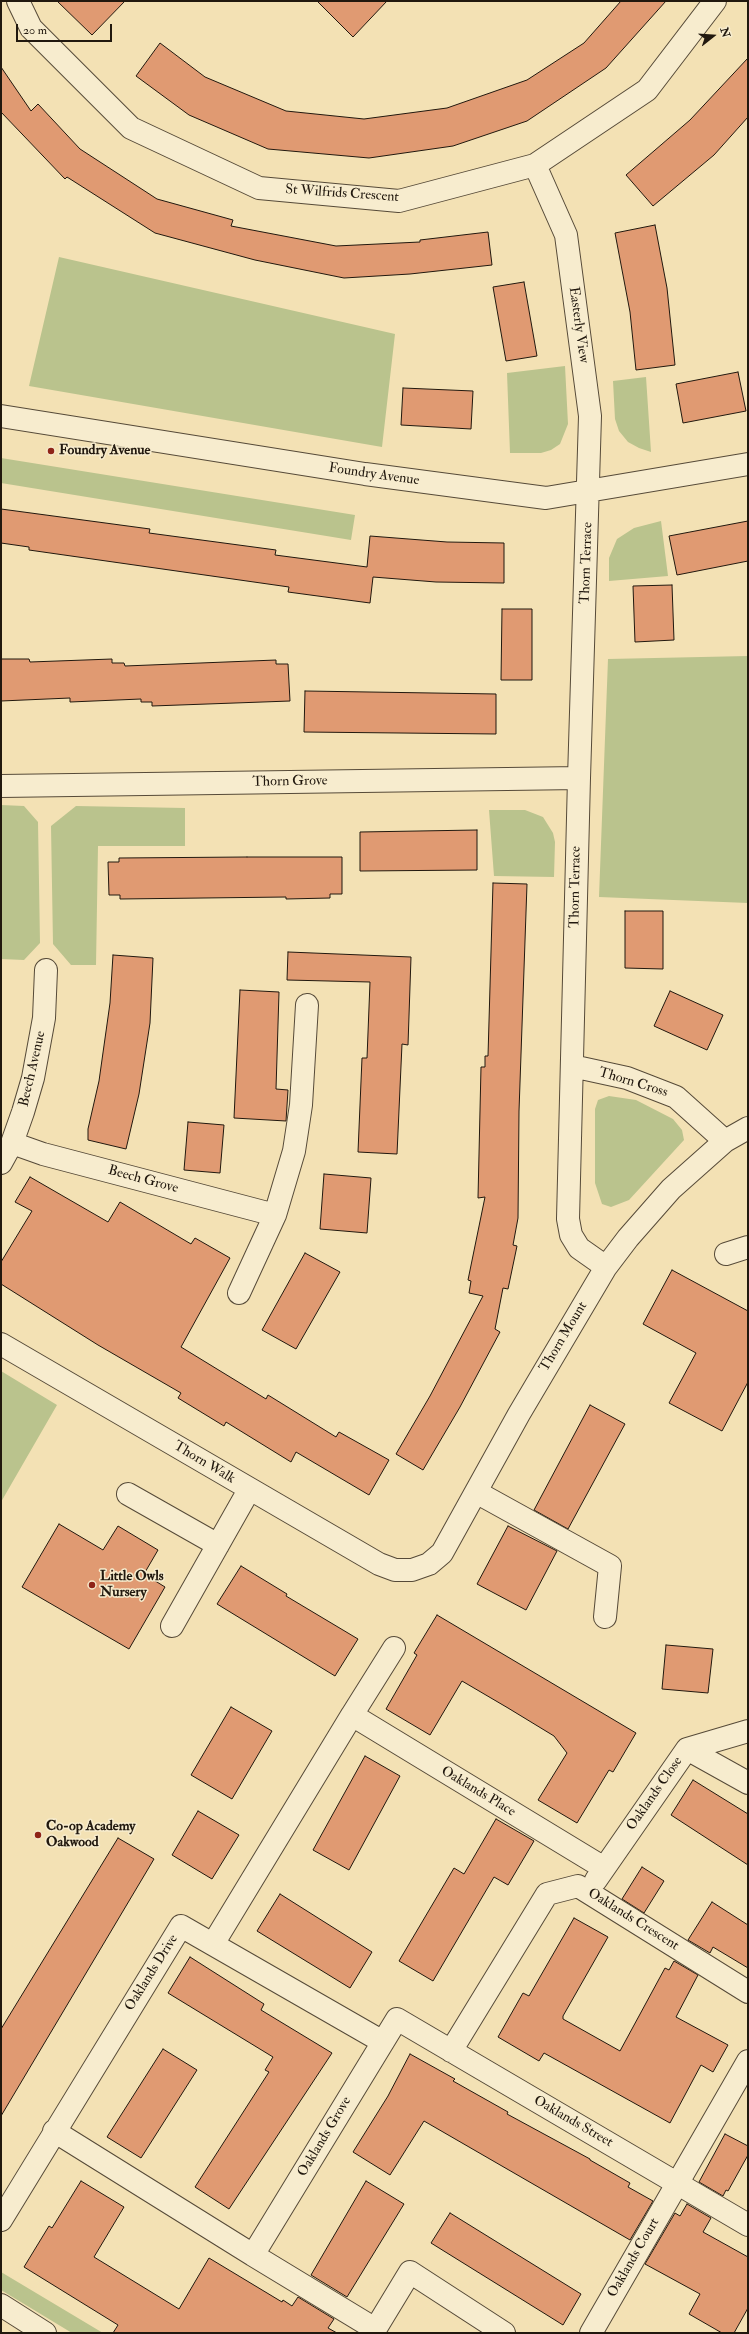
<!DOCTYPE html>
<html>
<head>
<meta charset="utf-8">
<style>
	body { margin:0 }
	#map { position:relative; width:749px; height:2334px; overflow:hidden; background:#f3e1b4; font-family:"IM FELL Double Pica",serif }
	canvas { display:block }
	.frame { position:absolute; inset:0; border:2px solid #21180e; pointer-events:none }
	.north { position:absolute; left:693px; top:16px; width:40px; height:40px; -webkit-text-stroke:3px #f7ecce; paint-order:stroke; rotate:73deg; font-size:11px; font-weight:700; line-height:16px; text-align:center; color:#21180e }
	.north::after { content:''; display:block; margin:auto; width:14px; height:18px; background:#21180e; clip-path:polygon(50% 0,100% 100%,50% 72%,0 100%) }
	.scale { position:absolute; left:16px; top:24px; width:96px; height:18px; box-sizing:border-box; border:2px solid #21180e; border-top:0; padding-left:5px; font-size:12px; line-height:14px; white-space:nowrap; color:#21180e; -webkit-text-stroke:3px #f7ecce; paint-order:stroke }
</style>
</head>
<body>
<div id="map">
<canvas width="749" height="2334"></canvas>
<div class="frame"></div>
<div class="north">N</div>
<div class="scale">20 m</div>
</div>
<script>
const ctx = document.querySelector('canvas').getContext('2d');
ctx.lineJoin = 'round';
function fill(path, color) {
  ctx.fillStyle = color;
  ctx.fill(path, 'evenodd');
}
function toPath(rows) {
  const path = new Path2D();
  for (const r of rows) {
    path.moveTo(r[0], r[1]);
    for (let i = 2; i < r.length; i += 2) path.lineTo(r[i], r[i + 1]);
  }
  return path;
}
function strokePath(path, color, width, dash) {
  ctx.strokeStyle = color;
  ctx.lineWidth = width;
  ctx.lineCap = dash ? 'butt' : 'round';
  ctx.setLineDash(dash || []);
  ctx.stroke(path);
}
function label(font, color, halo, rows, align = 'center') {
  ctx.font = font + ' "IM FELL Double Pica",serif';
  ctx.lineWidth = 3;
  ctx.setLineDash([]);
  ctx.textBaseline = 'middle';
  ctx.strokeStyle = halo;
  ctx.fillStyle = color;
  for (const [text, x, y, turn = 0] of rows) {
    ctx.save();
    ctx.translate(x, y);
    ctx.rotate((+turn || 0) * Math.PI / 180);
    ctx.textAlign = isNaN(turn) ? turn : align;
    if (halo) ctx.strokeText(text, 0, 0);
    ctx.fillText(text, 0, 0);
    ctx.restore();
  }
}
fill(toPath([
	[59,257,395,334,382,447,29,386],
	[565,366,568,424,560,444,551,450,541,453,510,453,507,373],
	[646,377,651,452,639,448,628,442,619,431,615,419,613,381],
	[1,458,355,515,351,540,1,483],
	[661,521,668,576,609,581,609,558,617,539,634,528],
	[748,656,748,903,599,897,608,659],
	[1,805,24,806,38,822,40,943,24,960,1,959],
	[76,806,185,808,185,846,98,846,96,965,71,965,53,944,51,826],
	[489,810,525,810,543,817,553,833,555,842,554,877,494,876],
	[609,1096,636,1100,673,1119,682,1130,684,1140,629,1200,611,1207,602,1204,595,1183,595,1109,598,1100],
	[1,1371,57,1405,1,1502],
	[1,2272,103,2333,72,2333,1,2290]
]), '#bac38d');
const building = toPath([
	[57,1,125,1,92,35,57,1],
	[317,1,387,1,353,37,317,1],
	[621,1,666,1,606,68,527,121,453,146,369,158,268,149,189,115,136,76,160,43,205,77,286,111,364,119,447,108,527,80,584,43,621,1],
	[748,58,748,117,714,155,653,206,626,175,690,120,748,58],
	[1,67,31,111,38,104,80,149,157,199,233,220,231,226,336,246,420,242,420,240,488,232,492,265,410,274,344,278,255,260,155,233,67,177,65,179,1,112,1,67],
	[655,225,667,288,675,365,636,370,630,312,615,233,655,225],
	[524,282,537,356,506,361,493,287,524,282],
	[738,372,746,411,683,423,676,384,738,372],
	[403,388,473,391,471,429,401,425,403,388],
	[1,509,150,529,149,533,276,550,275,555,367,567,370,536,447,542,504,543,504,583,436,582,373,577,370,603,288,592,289,587,29,550,29,547,1,543,1,509],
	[748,521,748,561,677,575,669,536,748,521],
	[672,585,674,640,635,642,633,586,672,585],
	[502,609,532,609,532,680,501,680,502,609],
	[1,659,29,659,30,662,112,659,112,663,124,663,125,666,276,660,276,664,288,664,290,701,152,706,152,702,141,702,141,699,70,702,70,698,1,701,1,659],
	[305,691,496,694,496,734,304,732,305,691],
	[477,830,477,870,360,871,360,832,477,830],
	[247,857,342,857,342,894,330,894,330,898,286,899,286,897,120,899,120,895,109,895,108,862,119,862,119,858,247,857],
	[493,883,527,884,519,1111,518,1218,513,1245,517,1246,508,1289,503,1288,495,1329,500,1332,460,1407,423,1470,396,1454,430,1396,483,1296,469,1293,471,1281,468,1280,485,1197,478,1198,481,1067,485,1067,485,1056,488,1056,493,883],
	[625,911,663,911,663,969,625,968,625,911],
	[288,952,411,957,408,1045,402,1044,397,1154,358,1152,362,1058,367,1058,370,982,287,980,288,952],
	[113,955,153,958,150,1023,139,1094,126,1149,88,1140,88,1129,99,1081,110,1003,113,955],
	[240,990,279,992,276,1089,288,1090,286,1121,234,1118,240,990],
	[670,991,723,1015,707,1050,654,1026,670,991],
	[188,1122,224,1125,220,1173,184,1170,188,1122],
	[324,1174,371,1178,367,1233,320,1229,324,1174],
	[30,1177,108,1222,120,1202,191,1244,195,1238,230,1258,181,1347,266,1399,268,1395,336,1437,339,1432,389,1460,369,1495,296,1452,291,1462,226,1422,224,1426,178,1398,181,1393,98,1345,1,1284,1,1262,32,1211,15,1202,30,1177],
	[305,1253,340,1272,296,1349,262,1330,305,1253],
	[672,1270,748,1311,748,1382,722,1431,669,1403,696,1353,643,1324,672,1270],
	[590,1405,625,1424,568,1529,534,1510,590,1405],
	[59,1524,103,1550,118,1526,158,1550,144,1574,165,1587,129,1649,22,1587,59,1524],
	[508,1526,557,1551,526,1610,477,1584,508,1526],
	[241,1566,287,1594,286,1596,358,1639,335,1676,217,1604,241,1566],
	[437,1615,636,1733,613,1772,609,1770,577,1823,538,1800,567,1753,554,1736,508,1708,462,1681,430,1735,386,1709,417,1655,414,1653,437,1615],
	[666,1645,713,1649,708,1693,662,1689,666,1645],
	[231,1707,272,1731,232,1799,191,1775,231,1707],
	[365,1756,400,1776,349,1870,313,1850,365,1756],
	[693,1780,748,1814,748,1865,671,1815,693,1780],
	[198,1811,239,1835,212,1879,172,1855,198,1811],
	[496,1819,534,1841,508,1885,494,1877,433,1981,399,1961,454,1868,464,1874,496,1819],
	[118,1838,154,1859,1,2116,1,2029,118,1838],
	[642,1867,664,1881,644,1913,622,1899,642,1867],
	[280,1894,372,1952,350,1988,257,1931,280,1894],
	[712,1902,748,1925,748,1968,713,1947,710,1953,688,1940,712,1902],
	[574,1918,608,1937,563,2016,563,2019,620,2051,665,1968,669,1970,674,1961,698,1975,676,2017,728,2045,713,2072,701,2065,670,2123,544,2053,539,2061,498,2037,523,1993,529,1996,574,1918],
	[190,1957,264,2004,261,2010,332,2053,229,2209,195,2187,269,2072,265,2070,273,2057,168,1993,190,1957],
	[163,2049,197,2070,141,2158,107,2137,163,2049],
	[410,2054,455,2079,453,2081,508,2112,507,2114,590,2159,590,2160,630,2183,628,2187,653,2201,630,2240,424,2121,390,2175,353,2152,388,2096,410,2054],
	[725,2134,748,2146,748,2155,728,2191,726,2190,723,2196,699,2182,725,2134],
	[81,2181,124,2207,94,2257,179,2309,209,2258,282,2302,283,2300,292,2306,298,2297,334,2319,328,2328,337,2333,113,2333,118,2325,24,2267,49,2226,52,2228,81,2181],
	[366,2181,404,2204,347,2297,311,2275,366,2181],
	[687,2204,711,2218,703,2232,748,2257,748,2308,734,2333,722,2333,689,2314,700,2294,645,2264,675,2213,680,2216,687,2204],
	[450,2213,581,2294,563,2325,431,2243,450,2213]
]);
fill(building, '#e09a72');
strokePath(building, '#21180e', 1);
const minor = toPath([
	[18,1,31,28,131,128,259,188,399,201,535,165,647,90,715,1],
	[535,165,566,235,590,416,579,778,568,1219,571,1235,579,1248,606,1267],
	[1,416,365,474,546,498,748,464],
	[1,786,579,778],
	[572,1066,627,1078,676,1097,725,1141],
	[12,1143,43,1154,275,1215],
	[1,1163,12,1143,23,1112,33,1078,44,1018,46,970],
	[726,1254,748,1247],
	[239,1293,275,1215,294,1151,301,1105,307,1005],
	[1,1344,379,1564,395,1570,412,1570,429,1564,442,1553,519,1414,606,1267,628,1238,671,1189,725,1141,748,1128],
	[476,1492,610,1566,605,1617],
	[128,1494,218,1545],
	[172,1626,249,1490],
	[352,1715,394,1648],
	[687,1749,748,1783],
	[596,1880,687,1749,748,1731],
	[213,1944,352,1715,604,1868],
	[451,2051,547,1894,578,1886,748,1992],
	[54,2131,253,2255,397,2019,748,2225],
	[1,2220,181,1926,383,2042],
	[253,2255,375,2329],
	[1,2305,45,2333],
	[373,2333,410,2272,504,2333],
	[591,2333,748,2061]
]);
strokePath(minor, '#564a38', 24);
strokePath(minor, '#f7ecce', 22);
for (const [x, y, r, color] of [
	[51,451,4,"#8f2418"],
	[92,1585,4,"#8f2418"],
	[38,1835,4,"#8f2418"]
]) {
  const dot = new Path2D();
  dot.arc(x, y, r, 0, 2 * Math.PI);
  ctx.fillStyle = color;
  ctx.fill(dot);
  strokePath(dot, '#f7ecce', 1.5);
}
label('14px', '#21180e', '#f7ecce', [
	["St Wilfrids Crescent",342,194,4],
	["Easterly View",578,325,82],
	["Foundry Avenue",374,475,8],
	["Thorn Terrace",587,563,-88],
	["Thorn Grove",290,782,-1],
	["Thorn Terrace",576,887,-89],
	["Beech Avenue",33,1069,-77],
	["Thorn Cross",633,1083,17],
	["Beech Grove",143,1180,15],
	["Thorn Mount",564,1337,-59],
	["Thorn Walk",204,1463,31],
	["Oaklands Place",478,1792,31],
	["Oaklands Close",655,1794,-55],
	["Oaklands Crescent",633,1920,32],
	["Oaklands Drive",152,1973,-58],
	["Oaklands Street",573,2122,30],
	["Oaklands Grove",325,2137,-59],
	["Oaklands Court",634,2258,-60]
]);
label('bold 14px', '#21180e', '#f7ecce', [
	["Foundry Avenue",59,451],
	["Little Owls",100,1577],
	["Nursery",100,1593],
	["Co-op Academy",46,1827],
	["Oakwood",46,1843]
], 'left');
</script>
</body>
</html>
